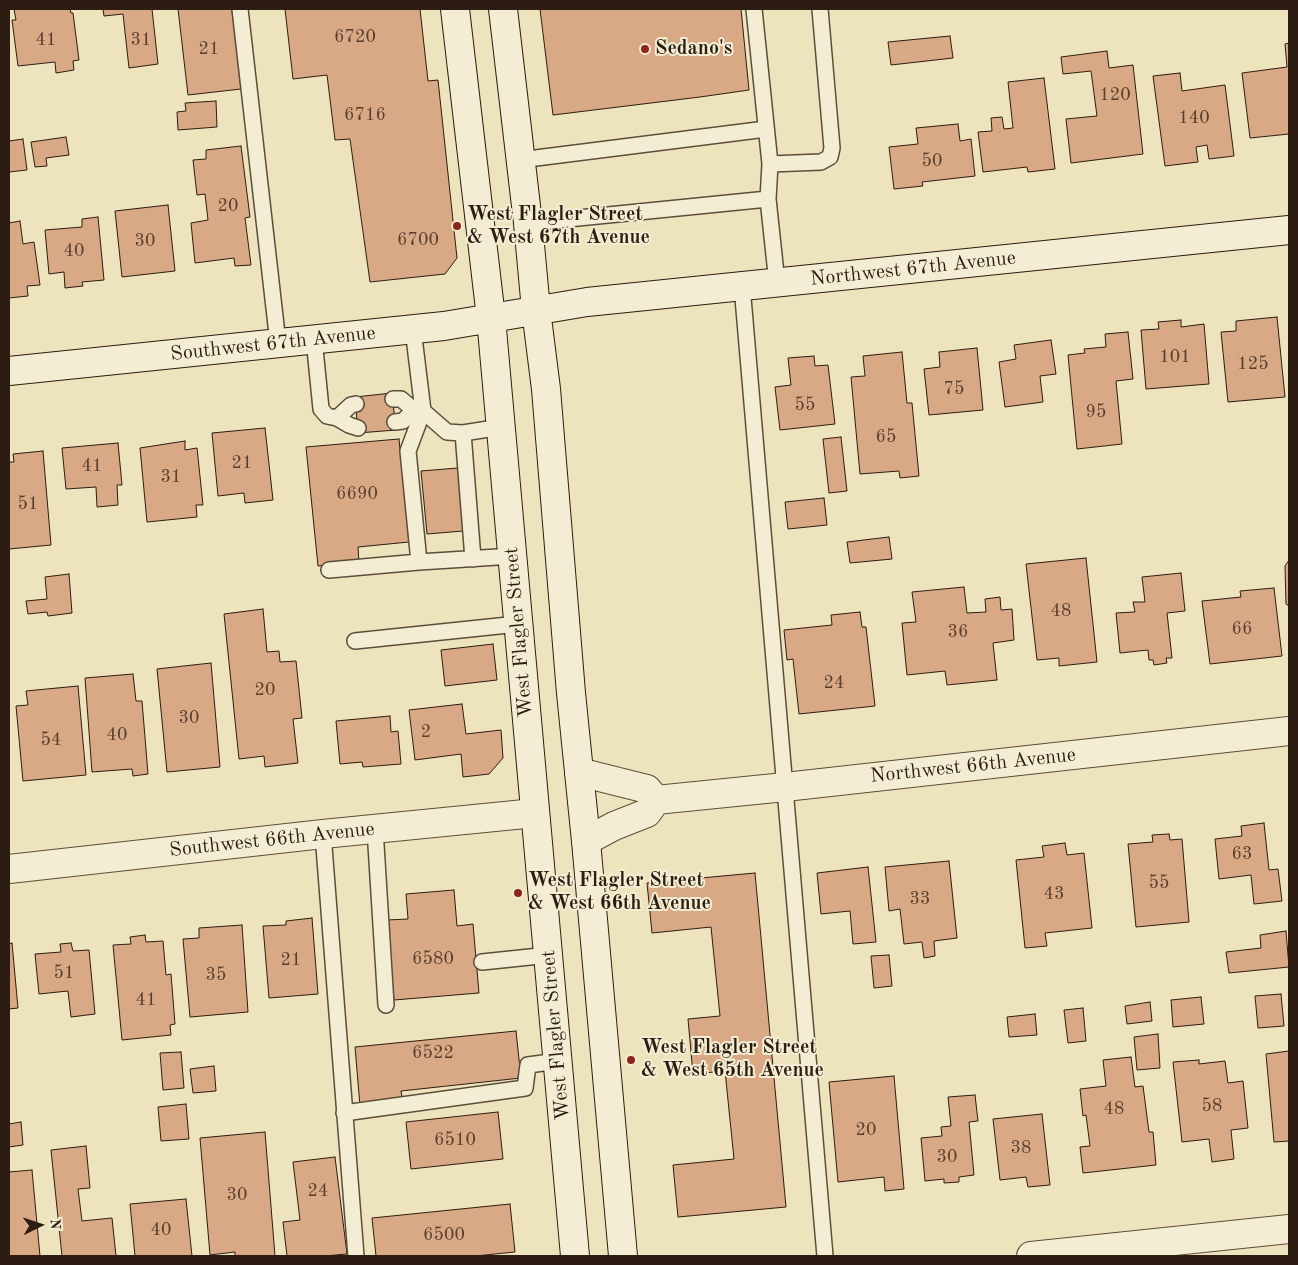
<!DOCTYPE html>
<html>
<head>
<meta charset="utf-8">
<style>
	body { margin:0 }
	#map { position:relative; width:1298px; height:1265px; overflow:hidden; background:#ede3bc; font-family:"Old Standard TT",serif }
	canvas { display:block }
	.frame { position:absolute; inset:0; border:10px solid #2d1c12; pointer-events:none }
	.north { position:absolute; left:15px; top:1200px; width:50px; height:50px; -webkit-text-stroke:4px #f3edd3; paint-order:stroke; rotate:86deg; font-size:14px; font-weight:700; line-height:20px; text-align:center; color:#2d1c12 }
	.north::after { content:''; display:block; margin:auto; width:18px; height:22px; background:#2d1c12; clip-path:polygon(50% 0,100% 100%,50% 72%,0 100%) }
</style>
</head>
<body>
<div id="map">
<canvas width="1298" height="1265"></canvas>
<div class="frame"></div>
<div class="north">N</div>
</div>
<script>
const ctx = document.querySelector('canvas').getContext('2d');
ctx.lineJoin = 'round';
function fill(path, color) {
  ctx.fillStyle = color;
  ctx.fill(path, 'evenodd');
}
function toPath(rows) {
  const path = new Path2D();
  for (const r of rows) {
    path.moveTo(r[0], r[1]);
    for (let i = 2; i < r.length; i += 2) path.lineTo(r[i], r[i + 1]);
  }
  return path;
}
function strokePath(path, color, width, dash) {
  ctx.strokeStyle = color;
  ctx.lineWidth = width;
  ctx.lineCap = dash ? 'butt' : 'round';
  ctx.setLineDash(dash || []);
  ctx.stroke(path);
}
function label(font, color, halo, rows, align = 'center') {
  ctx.font = font + ' "Old Standard TT",serif';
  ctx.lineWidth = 4;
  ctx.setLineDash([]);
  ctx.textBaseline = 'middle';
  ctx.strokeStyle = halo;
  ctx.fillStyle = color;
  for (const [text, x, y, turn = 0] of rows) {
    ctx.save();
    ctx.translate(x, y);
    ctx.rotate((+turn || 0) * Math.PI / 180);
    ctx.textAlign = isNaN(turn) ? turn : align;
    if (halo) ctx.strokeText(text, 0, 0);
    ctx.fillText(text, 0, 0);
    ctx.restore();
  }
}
const building = toPath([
	[14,9,70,9,71,13,73,13,79,60,73,61,74,70,56,73,55,62,18,66,12,20,16,20,14,9],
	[103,9,152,9,158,64,129,68,123,14,104,16,103,9],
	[178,9,232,9,241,89,188,95,178,9],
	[285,9,420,9,428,81,438,80,457,258,445,274,370,282,350,139,335,140,327,75,293,79,285,9],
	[540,9,741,9,749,90,700,97,553,115,540,9],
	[950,36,953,58,891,65,888,42,950,36],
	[1289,43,1289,134,1250,138,1242,73,1287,67,1285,44,1289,43],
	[1107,51,1109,68,1133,65,1143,154,1071,163,1066,119,1097,116,1091,71,1063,74,1061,57,1107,51],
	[1180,73,1182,91,1225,85,1234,156,1209,159,1207,145,1196,147,1198,162,1165,166,1153,76,1180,73],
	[1044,78,1055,169,1028,172,1027,167,983,172,978,132,992,131,991,118,1002,117,1004,129,1013,128,1008,82,1044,78],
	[216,101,217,127,178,130,177,112,186,111,185,103,216,101],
	[958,124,960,141,971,139,975,176,922,182,923,186,894,189,889,147,918,144,916,128,958,124],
	[66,137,69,155,46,158,47,166,35,167,31,142,66,137],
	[23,139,27,170,9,172,9,141,23,139],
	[241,146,250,217,245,218,251,265,235,266,234,258,195,263,191,223,208,220,205,194,197,195,193,160,206,159,206,150,241,146],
	[168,205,175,271,122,277,115,211,168,205],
	[98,217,104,280,82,282,83,286,65,288,64,272,49,274,45,230,82,227,82,219,98,217],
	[20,221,23,244,34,242,40,285,27,286,28,296,9,298,9,223,20,221],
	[1277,317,1285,397,1228,402,1221,332,1236,331,1236,321,1277,317],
	[1181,320,1181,327,1204,324,1209,384,1146,389,1141,330,1159,329,1158,322,1181,320],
	[1128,332,1133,379,1116,381,1122,444,1077,449,1068,355,1085,353,1084,349,1106,347,1105,334,1128,332],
	[1051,340,1056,374,1040,376,1043,402,1005,407,999,362,1016,359,1014,345,1051,340],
	[977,348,983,410,929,415,924,369,940,367,939,352,977,348],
	[902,352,907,403,912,403,919,476,900,478,899,471,860,474,851,377,865,376,863,356,902,352],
	[814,356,815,366,828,365,835,424,780,430,775,387,791,385,788,358,814,356],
	[392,393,396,430,358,433,355,397,392,393],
	[265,428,273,500,245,503,244,493,218,496,212,433,265,428],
	[841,437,847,491,829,493,823,439,841,437],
	[399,439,409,542,358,547,359,562,318,566,306,447,399,439],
	[185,441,185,450,197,448,203,505,196,505,197,517,147,522,140,448,185,441],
	[118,443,122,485,117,485,118,505,97,507,96,487,66,489,62,448,118,443],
	[43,451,51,545,9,549,9,462,14,462,13,454,43,451],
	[458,468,463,531,427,534,421,471,458,468],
	[824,498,827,525,788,529,785,502,824,498],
	[889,537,892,559,850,563,847,542,889,537],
	[1086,558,1097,662,1059,666,1059,658,1037,660,1026,564,1086,558],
	[1289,560,1289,606,1286,604,1285,566,1289,560],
	[1181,573,1185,611,1167,613,1172,658,1166,658,1167,663,1154,665,1153,660,1149,660,1148,650,1120,653,1116,613,1135,612,1133,602,1145,602,1142,577,1181,573],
	[69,574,72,613,48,616,47,612,28,614,26,601,47,599,45,577,69,574],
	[964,587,967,613,986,612,985,599,1000,597,1001,610,1012,609,1014,640,993,643,997,680,947,685,945,671,907,675,902,623,916,622,912,592,964,587],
	[1274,588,1282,656,1210,664,1202,601,1241,597,1240,591,1274,588],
	[263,609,267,652,279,651,280,662,296,661,302,718,293,719,298,763,265,767,264,756,239,759,224,614,263,609],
	[860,612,862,627,866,627,875,706,799,714,793,659,787,660,784,630,832,625,831,615,860,612],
	[493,644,497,680,445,686,441,650,493,644],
	[211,663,220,767,167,772,157,669,211,663],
	[133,674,136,701,142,701,148,774,133,776,132,769,92,772,85,678,133,674],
	[78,686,86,775,23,781,16,706,28,705,26,691,78,686],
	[462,704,466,734,501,730,503,758,489,774,463,777,461,754,415,760,409,710,462,704],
	[390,716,391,732,398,731,401,764,363,767,362,762,340,764,336,721,390,716],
	[1264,823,1269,870,1278,869,1282,901,1254,904,1251,875,1219,879,1215,839,1242,836,1241,826,1264,823],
	[1169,834,1170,840,1182,839,1189,922,1136,927,1128,844,1153,842,1152,835,1169,834],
	[1065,843,1067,855,1084,853,1092,928,1045,933,1047,946,1025,948,1016,860,1044,857,1042,846,1065,843],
	[949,861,957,938,934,941,935,956,924,958,922,942,904,944,900,909,889,911,885,867,949,861],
	[868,867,876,942,853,944,850,911,821,914,817,873,868,867],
	[755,873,786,1207,678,1217,673,1165,734,1159,725,1071,693,1074,688,1019,720,1016,711,927,652,933,647,883,755,873],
	[454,890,457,926,473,924,479,993,394,1000,387,920,408,919,406,894,454,890],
	[312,918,318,994,269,998,263,926,286,925,286,921,312,918],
	[242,925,248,1012,190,1017,183,939,199,938,199,928,242,925],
	[1286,931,1289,967,1229,973,1226,952,1261,948,1260,935,1286,931],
	[145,935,146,942,163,941,166,975,171,974,175,1024,170,1025,171,1035,122,1040,113,945,131,944,130,937,145,935],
	[12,943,18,1008,9,1009,9,944,12,943],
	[71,943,73,951,89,950,95,1014,71,1017,68,991,39,994,35,954,61,952,60,944,71,943],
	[889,955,892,986,874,988,871,956,889,955],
	[1281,994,1284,1026,1258,1028,1255,996,1281,994],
	[1201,997,1204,1024,1173,1027,1171,1000,1201,997],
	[1150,1002,1152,1021,1127,1024,1125,1006,1150,1002],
	[1083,1008,1086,1041,1068,1043,1064,1010,1083,1008],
	[1035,1014,1037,1035,1009,1037,1007,1017,1035,1014],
	[516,1031,521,1078,401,1091,403,1102,360,1106,355,1047,516,1031],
	[1158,1034,1160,1068,1137,1070,1134,1037,1158,1034],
	[1289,1051,1289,1141,1274,1142,1266,1054,1289,1051],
	[181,1052,184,1088,163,1090,160,1053,181,1052],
	[1131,1057,1135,1087,1143,1086,1149,1132,1153,1132,1156,1165,1083,1173,1080,1147,1090,1146,1086,1115,1083,1116,1080,1089,1106,1086,1103,1060,1131,1057],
	[1199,1060,1199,1064,1225,1061,1228,1083,1243,1081,1248,1128,1231,1130,1234,1159,1212,1162,1209,1139,1182,1142,1173,1062,1199,1060],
	[214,1066,216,1091,193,1093,190,1069,214,1066],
	[894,1076,904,1189,885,1191,884,1177,838,1182,829,1082,894,1076],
	[975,1095,978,1121,969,1122,974,1175,959,1177,959,1182,944,1183,944,1179,925,1181,921,1138,942,1136,941,1127,951,1126,948,1097,975,1095],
	[186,1104,189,1139,161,1141,158,1107,186,1104],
	[498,1112,503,1159,411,1169,406,1122,498,1112],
	[1042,1114,1050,1185,1028,1187,1026,1177,1000,1180,993,1119,1042,1114],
	[21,1122,23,1145,9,1147,9,1124,21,1122],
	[265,1132,275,1256,235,1256,235,1252,210,1255,200,1138,265,1132],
	[86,1146,90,1188,78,1189,82,1221,112,1218,116,1256,62,1256,51,1150,86,1146],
	[335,1157,347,1254,324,1256,287,1256,283,1222,300,1220,293,1162,335,1157],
	[32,1170,40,1256,9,1256,9,1172,32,1170],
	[186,1199,192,1256,135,1256,130,1204,186,1199],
	[510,1204,515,1252,475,1256,376,1256,372,1218,510,1204]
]);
fill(building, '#d9a884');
strokePath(building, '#2d1c12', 1);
const lane = toPath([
	[240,9,278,343],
	[754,9,770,164,768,199,777,283],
	[520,160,766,129],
	[770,164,821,162,830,157,832,148,820,9],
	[528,223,768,199],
	[742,286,825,1256],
	[413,329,423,411,408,451,419,562],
	[314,339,321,409,327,416,337,418,349,425,358,428],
	[393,399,401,399,414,410,403,421,395,422],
	[415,410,423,411,447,432,463,433,501,427],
	[337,418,351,405,356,404],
	[463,433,473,559],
	[329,570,419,562,513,556],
	[355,641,518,624],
	[375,829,386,1005],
	[323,834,356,1256],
	[482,962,549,955],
	[344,1113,525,1088,528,1065,558,1061]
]);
const street = toPath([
	[579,772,647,789,656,800],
	[656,800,785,787,1289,731],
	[586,841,614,826,647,813,656,800],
	[9,869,323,834,535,813],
	[1031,1256,1289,1229]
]);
const secondary = toPath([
	[455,9,491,318,575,1256],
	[503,9,528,223,536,310,546,389,571,693,586,841,623,1256],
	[9,371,444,326,587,302,1289,230]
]);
strokePath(lane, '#5d4e3c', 18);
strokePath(street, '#5d4e3c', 30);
strokePath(secondary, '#2d1c12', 30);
strokePath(lane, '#f3edd3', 15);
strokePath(street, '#f3edd3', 28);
strokePath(secondary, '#f3edd3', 28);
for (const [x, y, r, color] of [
	[645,49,5,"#8f2418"],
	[457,226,5,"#8f2418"],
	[518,893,5,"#8f2418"],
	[631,1060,5,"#8f2418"]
]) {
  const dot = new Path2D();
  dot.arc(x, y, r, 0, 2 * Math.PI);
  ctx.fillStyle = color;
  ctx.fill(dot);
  strokePath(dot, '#f3edd3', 2);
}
label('18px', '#583f2e', null, [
	["6720",355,37],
	["41",46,40],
	["31",141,40],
	["21",209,49],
	["120",1115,95],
	["6716",365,115],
	["140",1194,118],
	["50",932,161],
	["20",228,206],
	["6700",418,240],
	["30",145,241],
	["40",74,251],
	["101",1175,357],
	["125",1253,364],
	["75",954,389],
	["55",805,405],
	["95",1096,412],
	["65",886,437],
	["21",242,463],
	["41",92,466],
	["31",171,477],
	["6690",357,494],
	["51",28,504],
	["48",1061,611],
	["66",1242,629],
	["36",958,632],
	["24",834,683],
	["20",265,690],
	["30",189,718],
	["2",426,732],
	["40",117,735],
	["54",51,740],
	["63",1242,854],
	["55",1159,883],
	["43",1054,894],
	["33",920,899],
	["6580",433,959],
	["21",291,960],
	["51",64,973],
	["35",216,975],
	["41",146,1000],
	["6522",433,1053],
	["58",1212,1106],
	["48",1114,1109],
	["20",866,1130],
	["6510",455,1140],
	["38",1021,1148],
	["30",947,1157],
	["24",318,1191],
	["30",237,1195],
	["40",161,1230],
	["6500",444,1235]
]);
label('bold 20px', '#2d1c12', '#f3edd3', [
	["Sedano's",655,49],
	["West Flagler Street",467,215],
	["& West 67th Avenue",467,238],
	["West Flagler Street",528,881],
	["& West 66th Avenue",528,904],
	["West Flagler Street",641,1048],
	["& West 65th Avenue",641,1071]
], 'left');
label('20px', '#2d1c12', '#f3edd3', [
	["Northwest 67th Avenue",913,269,-6],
	["Southwest 67th Avenue",273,344,-6],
	["West Flagler Street",519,632,-95],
	["Northwest 66th Avenue",973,766,-6],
	["Southwest 66th Avenue",272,840,-6],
	["West Flagler Street",556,1035,-95]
]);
</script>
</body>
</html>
